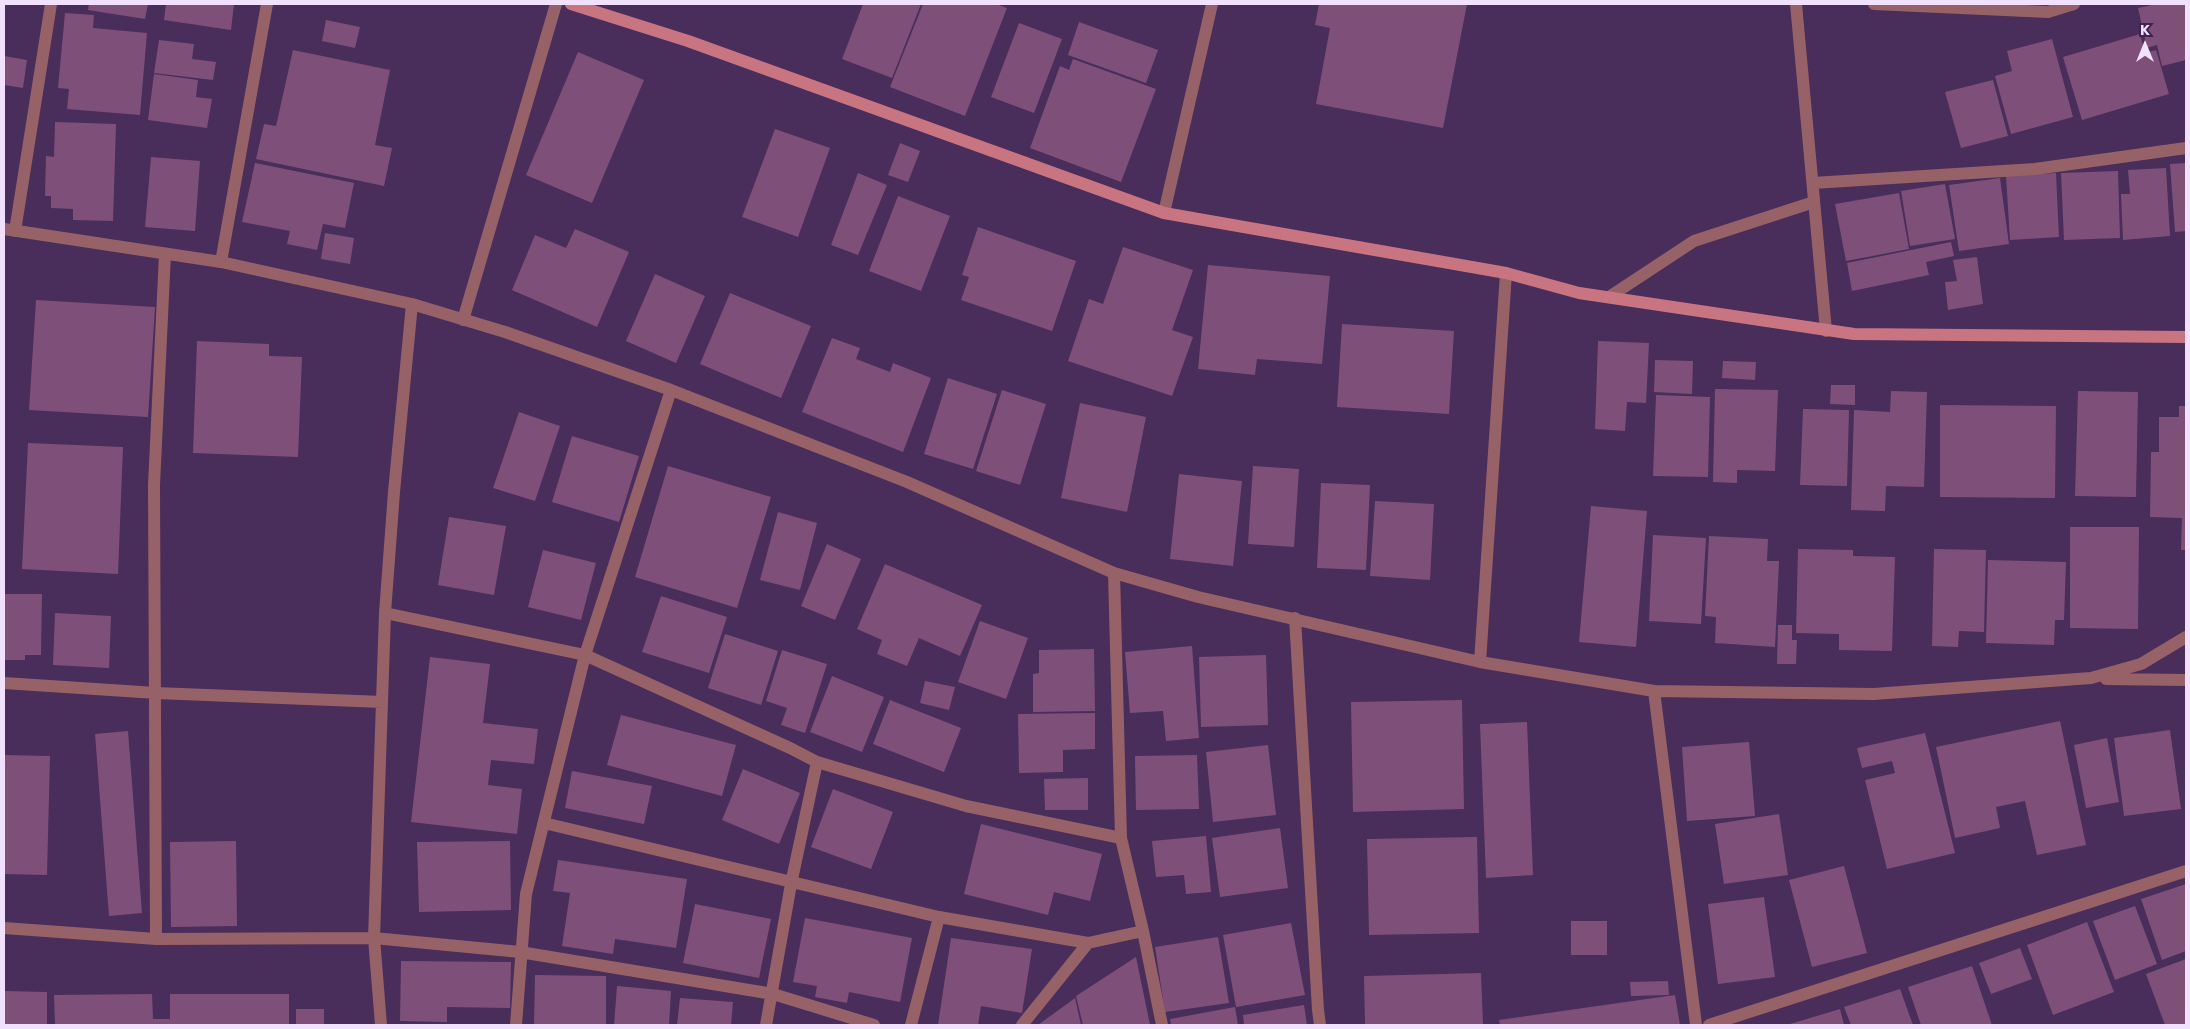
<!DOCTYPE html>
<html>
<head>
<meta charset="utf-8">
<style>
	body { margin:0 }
	#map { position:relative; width:2190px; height:1029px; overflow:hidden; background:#492d5b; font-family:Jost,sans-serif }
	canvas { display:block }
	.frame { position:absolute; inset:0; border:5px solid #f2e1fe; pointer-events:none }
	.north { position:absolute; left:2120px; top:20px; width:50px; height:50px; -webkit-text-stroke:4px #3e2250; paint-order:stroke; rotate:0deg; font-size:14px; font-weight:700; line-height:20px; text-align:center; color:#f2e1fe }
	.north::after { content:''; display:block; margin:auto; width:18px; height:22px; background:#f2e1fe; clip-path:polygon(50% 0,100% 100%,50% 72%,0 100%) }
</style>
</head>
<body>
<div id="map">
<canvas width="2190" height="1029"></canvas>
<div class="frame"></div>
<div class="north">K</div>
</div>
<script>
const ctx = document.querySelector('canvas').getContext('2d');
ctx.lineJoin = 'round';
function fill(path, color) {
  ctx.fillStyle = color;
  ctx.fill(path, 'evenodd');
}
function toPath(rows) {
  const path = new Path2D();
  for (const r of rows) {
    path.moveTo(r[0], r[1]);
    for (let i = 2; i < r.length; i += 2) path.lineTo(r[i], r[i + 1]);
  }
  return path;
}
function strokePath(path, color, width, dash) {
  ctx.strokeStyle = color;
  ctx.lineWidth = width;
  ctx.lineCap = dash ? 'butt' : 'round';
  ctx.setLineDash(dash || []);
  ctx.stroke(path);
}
fill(toPath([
	[89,4,148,4,145,19,88,10],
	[166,4,234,4,231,30,164,20],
	[863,4,921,4,892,78,842,59],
	[923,4,996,4,1007,8,965,116,890,87],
	[1319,4,1467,4,1443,128,1316,104,1330,28,1315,25],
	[2157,4,2186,4,2186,60,2162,66,2157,45,2147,48,2138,8],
	[65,13,94,15,93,28,147,33,140,115,67,109,69,89,58,88],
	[326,20,360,27,355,48,322,41],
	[1079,22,1158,50,1146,83,1068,55],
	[1019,23,1062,39,1034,113,991,97],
	[2140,34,2145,53,2156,50,2169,94,2082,120,2063,57],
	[2052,39,2073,117,2011,134,1995,76,2012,71,2007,51],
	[159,40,194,44,192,59,216,62,213,80,154,73],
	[293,50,390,70,375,145,392,148,384,186,256,159,264,124,276,126],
	[578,52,644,80,592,203,526,175],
	[4,56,27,60,23,88,4,85],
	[1073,59,1156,89,1121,182,1030,148,1060,66,1069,70],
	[154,74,198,80,196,97,212,99,207,128,148,120],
	[1993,80,2008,136,1961,148,1945,92],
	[55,122,116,124,113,221,73,220,73,209,51,208,51,196,45,196,46,156,54,157],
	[775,129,830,148,798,237,742,217],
	[900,143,920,151,908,182,888,175],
	[151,157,200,161,195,231,145,227],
	[255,163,354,183,345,228,323,224,317,250,287,244,290,231,242,222],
	[2186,163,2186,231,2175,232,2170,164],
	[2166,168,2170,236,2123,240,2121,194,2130,194,2128,170],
	[2118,171,2120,238,2064,240,2061,173],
	[858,173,887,185,858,255,831,245],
	[2056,173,2059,237,2010,240,2006,176],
	[2000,178,2009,244,1959,251,1949,185],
	[1945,184,1955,239,1910,246,1901,191],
	[1899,193,1909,249,1846,261,1835,204],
	[898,196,950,216,921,291,869,271],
	[978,227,1076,261,1052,331,961,300,969,277,962,275],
	[575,229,629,252,597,327,512,290,535,235,566,248],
	[325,233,354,238,350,264,321,259],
	[1951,242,1954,256,1926,262,1929,275,1852,291,1847,263],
	[1123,247,1193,270,1172,330,1193,337,1172,396,1068,361,1089,299,1103,304],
	[1977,257,1983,304,1948,310,1945,282,1957,281,1953,260],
	[1208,265,1330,276,1322,364,1257,359,1255,375,1198,369],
	[655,274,705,296,676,363,626,341],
	[730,293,811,326,781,398,700,364],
	[36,300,155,307,148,417,29,410],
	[1342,324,1454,331,1449,414,1337,407],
	[832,338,860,348,856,359,890,372,893,363,931,378,903,452,802,412],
	[197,341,269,344,269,356,302,357,298,457,193,453],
	[1598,341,1649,343,1646,403,1627,402,1625,431,1595,429],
	[1655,360,1693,361,1692,394,1654,392],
	[1723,361,1756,362,1755,380,1722,378],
	[948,378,997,394,973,469,924,454],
	[1831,385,1855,385,1855,405,1830,404],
	[1715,389,1778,390,1775,471,1737,470,1737,483,1713,482],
	[1002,390,1046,404,1020,485,976,471],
	[1891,391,1927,392,1924,487,1886,486,1885,511,1851,510,1854,410,1890,412],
	[2078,391,2138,392,2136,497,2075,496],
	[1656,395,1710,397,1708,477,1653,476],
	[1080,403,1146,417,1127,512,1061,498],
	[1940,405,2056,406,2055,498,1940,497],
	[2179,406,2186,406,2186,550,2181,550,2182,518,2150,517,2151,452,2159,452,2159,417,2179,417],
	[1803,409,1849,410,1847,486,1800,485],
	[519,412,560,426,535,501,493,488],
	[572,436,639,456,619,522,552,502],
	[28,443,123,447,118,574,22,569],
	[668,466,771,497,737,608,635,577],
	[1253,466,1299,469,1294,547,1248,544],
	[1179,474,1242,481,1233,566,1170,559],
	[1321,483,1370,485,1366,570,1317,568],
	[1375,501,1434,504,1430,580,1370,576],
	[1591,506,1647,511,1636,647,1579,642],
	[778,512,817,523,800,590,760,580],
	[449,517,506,526,494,595,438,585],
	[2070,527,2139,527,2138,629,2070,628],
	[1653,535,1706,538,1701,624,1649,621],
	[1709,536,1768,539,1767,561,1779,561,1775,647,1715,643,1716,617,1705,616],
	[827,544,861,559,835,620,801,606],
	[1798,549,1853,550,1853,556,1895,557,1892,651,1839,650,1839,634,1796,633],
	[1934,549,1986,550,1984,632,1959,631,1958,647,1932,646],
	[543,550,596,563,581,620,528,607],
	[1988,560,2066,562,2064,620,2055,620,2054,645,1986,643],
	[885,564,982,605,960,656,919,638,907,666,877,654,882,640,857,629],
	[4,594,42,594,41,655,25,655,25,660,4,660],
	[661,596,727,617,709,673,642,652],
	[55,613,111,616,109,668,53,665],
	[980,621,1028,638,1006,699,958,682],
	[1778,625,1792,625,1792,640,1797,640,1796,664,1777,664],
	[725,634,778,651,761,705,708,688],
	[1192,646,1199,738,1166,741,1163,711,1130,713,1125,652],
	[1094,649,1095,711,1033,712,1033,674,1039,673,1039,650],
	[782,650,827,664,805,733,781,725,787,708,766,701],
	[1266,655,1268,725,1201,727,1199,657],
	[430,657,490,664,483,723,538,729,534,764,491,760,488,785,522,789,517,834,411,822],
	[832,676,884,697,862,752,810,732],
	[925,681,955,687,949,710,920,703],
	[890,700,961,728,944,772,873,744],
	[1462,700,1464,809,1353,812,1351,702],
	[1095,713,1095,749,1063,750,1063,772,1019,773,1018,714],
	[621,715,736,745,722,796,607,765],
	[2060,721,2086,845,2037,855,2025,801,1996,807,2000,828,1955,838,1936,747],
	[1527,722,1533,875,1486,878,1480,724],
	[2170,730,2181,809,2124,816,2114,738],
	[128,731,142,913,109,916,95,734],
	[1925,733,1955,853,1887,869,1865,780,1895,773,1892,761,1862,768,1857,748],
	[2107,738,2119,802,2086,808,2074,745],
	[1749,742,1755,816,1687,821,1682,747],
	[1268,745,1276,815,1213,822,1206,752],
	[4,755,50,756,47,875,4,874],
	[1197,755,1199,809,1136,810,1135,756],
	[743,769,800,793,779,844,722,820],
	[572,771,652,786,644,824,565,808],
	[1088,778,1088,810,1045,810,1044,779],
	[833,789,893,812,871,869,811,847],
	[1779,814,1788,875,1724,884,1715,824],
	[981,824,1102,854,1090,901,1054,892,1048,915,964,894],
	[1280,828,1288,888,1220,897,1212,838],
	[1206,836,1211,892,1186,894,1184,875,1156,877,1152,841],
	[1477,837,1479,933,1369,935,1367,839],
	[236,841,237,926,171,927,170,842],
	[510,841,511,910,419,912,417,842],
	[558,860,687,879,676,948,615,939,613,954,562,946,570,893,553,891],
	[1844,866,1867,953,1812,967,1789,880],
	[2186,884,2186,951,2162,960,2141,899],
	[1764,897,1775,977,1718,984,1708,904],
	[695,904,771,919,759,978,683,963],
	[2135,906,2157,964,2115,980,2093,921],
	[805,918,912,938,900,1002,849,992,847,1003,815,997,817,986,793,982],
	[1571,921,1607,921,1607,955,1571,955],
	[2087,922,2114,992,2053,1015,2027,945],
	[1291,923,1305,995,1236,1007,1223,935],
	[1218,937,1229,1003,1165,1012,1155,947],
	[951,938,1032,949,1022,1013,981,1006,978,1025,938,1025],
	[2020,948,2032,979,1991,994,1979,963],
	[1136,957,1150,1025,1083,1025,1076,996],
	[2186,959,2186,1025,2165,1025,2146,974],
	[401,961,511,962,510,1008,447,1007,447,1022,400,1021],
	[1972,966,1992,1025,1921,1025,1908,987],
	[1481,973,1483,1025,1365,1025,1364,976],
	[535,975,606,976,606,1025,534,1025],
	[1668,981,1669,995,1631,996,1630,982],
	[617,986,671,991,669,1025,614,1025],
	[1900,989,1913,1025,1851,1025,1844,1007],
	[4,991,47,992,47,1025,4,1025],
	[152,994,153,1019,170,1019,170,994,289,994,289,1025,55,1025,54,995],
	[1675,995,1680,1025,1500,1025,1499,1020],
	[680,998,733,1002,731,1025,677,1025],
	[1075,998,1081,1025,1038,1025],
	[1304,1005,1307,1025,1244,1025,1243,1015],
	[1235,1007,1238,1025,1171,1025,1170,1019],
	[296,1009,324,1009,324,1025,296,1025],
	[1840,1009,1844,1025,1791,1025,1790,1024]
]), '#7e5079');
strokePath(toPath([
	[1609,297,1694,241,1814,202]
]), '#976168', 12);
strokePath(toPath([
	[1796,4,1826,331],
	[1874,4,2048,12,2074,4],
	[1813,183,2035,169,2186,148],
	[1164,213,1212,4],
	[4,229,221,262,412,304,505,332,671,390,907,482,1114,573,1198,597,1480,662,1654,691,1874,694,2091,678,2141,664,2186,637],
	[15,231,51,4],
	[221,262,267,4],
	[463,320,556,4],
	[1114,573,1121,838,1143,931,1162,1025],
	[385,613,585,655,790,748,817,762,966,806,1121,838],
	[1295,618,1318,1010,1320,1025],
	[1480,662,1506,273],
	[2106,679,2186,680],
	[4,683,156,693,382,702],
	[1654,691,1696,1025],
	[544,823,939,917,1088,943,1143,931],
	[4,928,156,939,374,938,520,952,773,994,874,1025],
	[156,939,154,485,165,254],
	[381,1025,374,938,385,613,394,492,412,304],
	[516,1025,526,894,585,655,671,390],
	[766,1025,791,884,817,762],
	[911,1025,939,917],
	[1022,1025,1088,943],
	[1709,1025,2186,871]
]), '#976168', 12);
strokePath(toPath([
	[571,4,688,41,1164,213,1506,273,1579,293,1854,334,2186,337]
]), '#c97581', 12);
</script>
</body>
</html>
